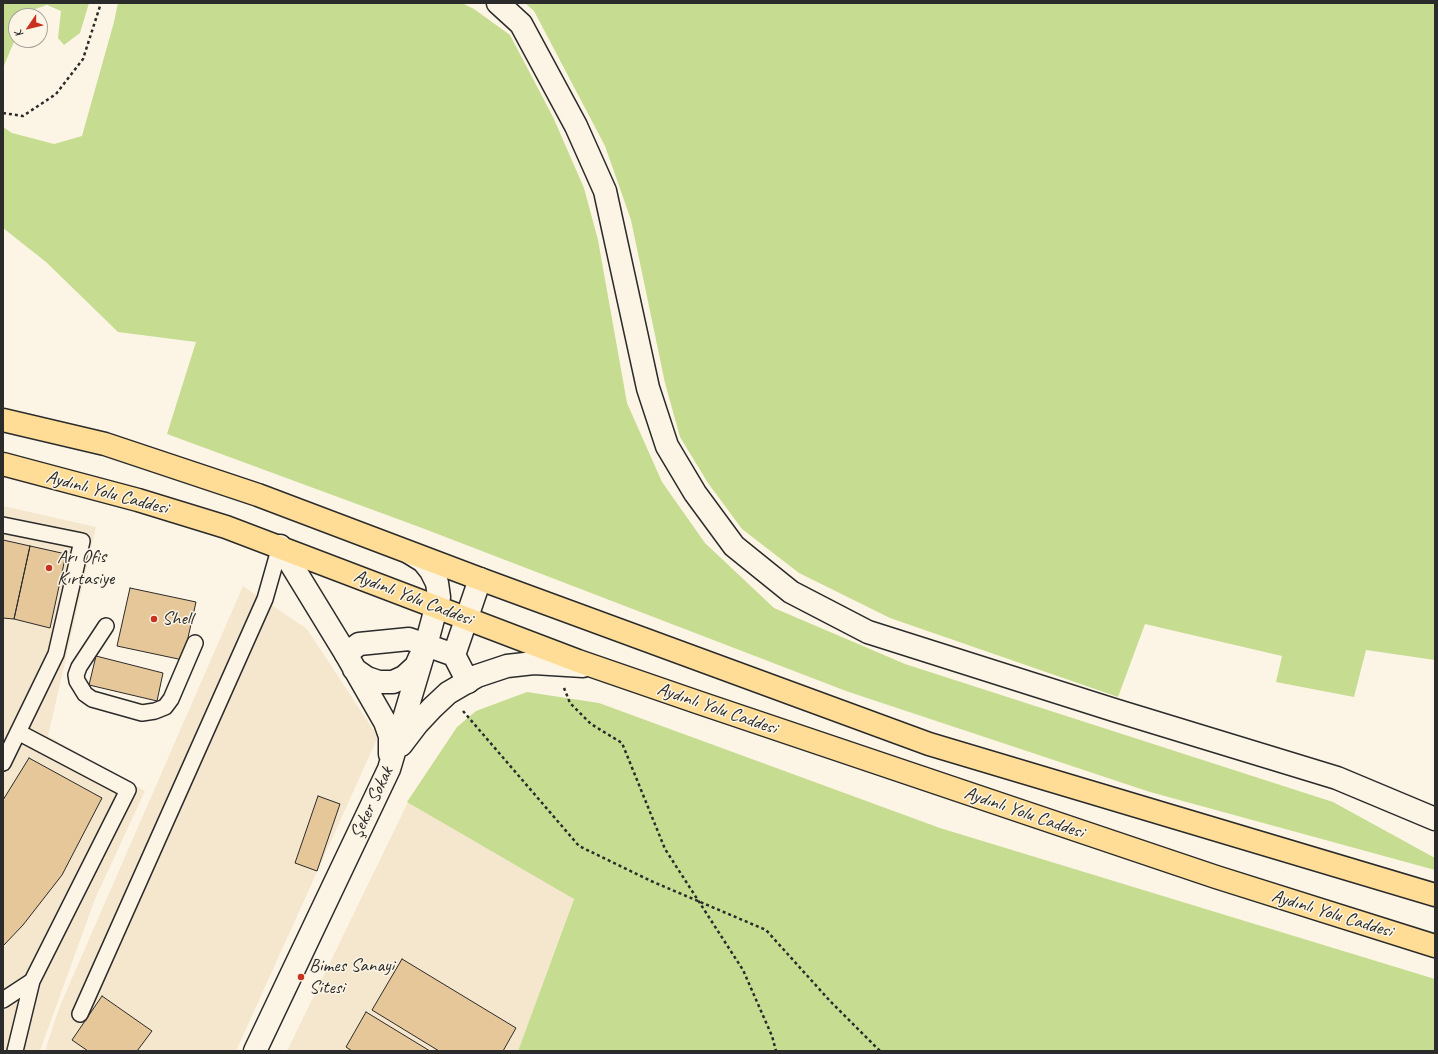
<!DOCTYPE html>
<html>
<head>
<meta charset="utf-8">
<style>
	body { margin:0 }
	#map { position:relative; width:1438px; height:1054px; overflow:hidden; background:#fcf5e5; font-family:Caveat,sans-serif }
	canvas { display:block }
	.frame { position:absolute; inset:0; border:4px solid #2b2b2b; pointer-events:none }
	.north { position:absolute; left:8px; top:8px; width:40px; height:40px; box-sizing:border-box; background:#fcf5e5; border:1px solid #a8a49b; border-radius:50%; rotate:235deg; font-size:11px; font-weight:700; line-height:16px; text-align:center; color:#2b2b2b }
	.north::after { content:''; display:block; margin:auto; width:14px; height:18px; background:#c8321e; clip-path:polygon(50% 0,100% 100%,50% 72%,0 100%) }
</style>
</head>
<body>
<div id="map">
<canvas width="1438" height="1054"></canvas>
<div class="frame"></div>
<div class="north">K</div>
</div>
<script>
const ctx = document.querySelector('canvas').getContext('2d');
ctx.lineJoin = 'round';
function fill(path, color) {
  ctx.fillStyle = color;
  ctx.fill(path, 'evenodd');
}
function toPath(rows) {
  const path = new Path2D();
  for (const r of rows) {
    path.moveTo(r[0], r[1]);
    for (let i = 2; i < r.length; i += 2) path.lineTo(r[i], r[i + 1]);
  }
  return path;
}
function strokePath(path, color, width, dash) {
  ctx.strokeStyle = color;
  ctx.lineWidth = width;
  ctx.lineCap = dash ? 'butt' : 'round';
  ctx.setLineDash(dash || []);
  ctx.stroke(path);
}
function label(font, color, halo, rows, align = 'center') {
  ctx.font = font + ' Caveat,sans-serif';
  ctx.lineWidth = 3;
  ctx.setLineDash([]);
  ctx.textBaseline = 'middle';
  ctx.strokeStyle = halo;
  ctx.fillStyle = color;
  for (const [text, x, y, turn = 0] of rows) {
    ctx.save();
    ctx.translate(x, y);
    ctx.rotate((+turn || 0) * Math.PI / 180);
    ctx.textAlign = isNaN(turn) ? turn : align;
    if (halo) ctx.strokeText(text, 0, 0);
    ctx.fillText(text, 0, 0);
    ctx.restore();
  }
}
fill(toPath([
	[3,506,96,527,48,736,145,791,95,899,40,1051,3,1051],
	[243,586,307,629,378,737,236,1051,45,1051,59,1008],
	[408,802,574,898,518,1051,287,1051]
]), '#f5e7ce');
fill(toPath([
	[3,3,89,3,80,33,64,45,58,38,61,11,47,5,29,11,27,16,16,16,16,37,3,68],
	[118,3,462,3,474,9,510,35,553,117,584,188,598,240,627,403,662,482,705,543,774,608,905,664,1333,802,1435,858,1435,870,1150,792,846,691,422,528,167,434,196,342,118,332,46,262,3,228,3,127,12,133,54,144,82,136,114,22],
	[525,3,1435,3,1435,660,1366,650,1354,697,1276,682,1282,656,1145,624,1118,697,890,618,799,573,742,529,708,483,680,437,665,383,631,220,605,146,534,11],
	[527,692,599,703,940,828,1435,979,1435,1051,518,1051,574,899,407,802,457,727,476,711]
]), '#c6dc91');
const building = toPath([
	[3,540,30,546,14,619,3,618,3,540],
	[30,546,66,554,50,628,14,619,30,546],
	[130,588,196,602,183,660,117,646,130,588],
	[96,656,163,673,157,701,89,685,96,656],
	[29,758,102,798,62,875,23,925,3,946,3,800,29,758],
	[318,796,340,804,317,871,295,863,318,796],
	[402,959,516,1028,503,1051,439,1051,372,1010,402,959],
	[102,996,152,1031,137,1051,88,1051,72,1040,102,996],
	[366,1012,430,1051,352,1051,346,1047,366,1012]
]);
fill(building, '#e6c799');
strokePath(building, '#2b2b2b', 1);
const service = toPath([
	[3,525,82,541,56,654,3,763],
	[106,626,79,667,76,675,77,681,85,694,92,699,142,713,155,711,165,707,171,699,195,643],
	[3,1000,32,981],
	[80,1014,265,599,280,546],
	[15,1051,32,981,128,790,18,732]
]);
const pedestrian = toPath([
	[346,654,359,644,409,639,454,655,468,682],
	[454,655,480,579]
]);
const minor = toPath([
	[498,3,521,24,576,126,605,191,648,388,667,446,695,493,734,546,791,592,868,632,1114,710,1337,778,1435,819]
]);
const tertiary = toPath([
	[280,546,346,654,385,722,390,736,390,754],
	[354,669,367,678,379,682,393,682,404,677,416,666,420,657],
	[401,745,417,724,432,708,448,693,477,676,507,666,534,663,583,666],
	[255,1051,389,769,426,645,439,597,437,583,431,571,423,561,410,553]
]);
const primary = toPath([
	[3,420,105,444,258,495,480,579,929,744,1435,895],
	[3,464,138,500,226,527,578,661,697,702,1216,877,1435,946]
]);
strokePath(service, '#2b2b2b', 18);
strokePath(pedestrian, '#2b2b2b', 25);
strokePath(minor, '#2b2b2b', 25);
strokePath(tertiary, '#2b2b2b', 25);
strokePath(primary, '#2b2b2b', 25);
strokePath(toPath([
	[3,113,23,116,56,94,83,59,101,3],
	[564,688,570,703,591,724,622,743,665,849,743,970,772,1036,776,1051],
	[463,711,579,846,651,881,766,930,830,1001,880,1051]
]), '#2b2b2b', 2.5, [3, 3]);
strokePath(service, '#fcf5e5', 15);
strokePath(pedestrian, '#fcf5e5', 22);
strokePath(minor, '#fcf5e5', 22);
strokePath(tertiary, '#fcf5e5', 22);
strokePath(primary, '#ffdd96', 22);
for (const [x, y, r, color] of [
	[49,568,4,"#c8321e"],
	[154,619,4,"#c8321e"],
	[301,977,4,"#c8321e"]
]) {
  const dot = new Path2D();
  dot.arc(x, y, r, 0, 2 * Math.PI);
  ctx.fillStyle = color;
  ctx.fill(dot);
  strokePath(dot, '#fcf5e5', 1.5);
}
label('19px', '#2b2b2b', '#fcf5e5', [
	["Aydınlı Yolu Caddesi",107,493,15],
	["Aydınlı Yolu Caddesi",413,598,21],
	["Aydınlı Yolu Caddesi",717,709,19],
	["Şeker Sokak",372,803,-65],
	["Aydınlı Yolu Caddesi",1024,813,19],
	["Aydınlı Yolu Caddesi",1332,914,17]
]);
label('19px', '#2b2b2b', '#fcf5e5', [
	["Arı Ofis",57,557],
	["Kırtasiye",57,579],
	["Shell",162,619],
	["Bimes Sanayi",309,966],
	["Sitesi",309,988]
], 'left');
</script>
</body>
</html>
